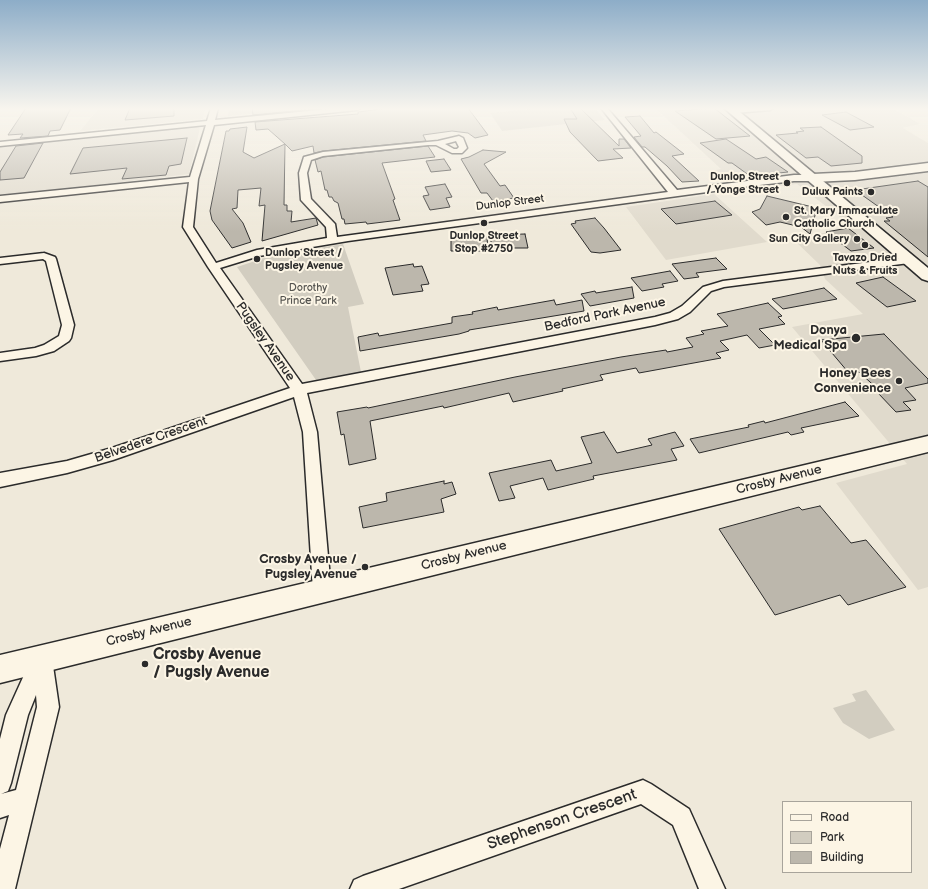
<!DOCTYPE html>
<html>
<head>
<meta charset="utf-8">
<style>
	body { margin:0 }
	#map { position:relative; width:928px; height:889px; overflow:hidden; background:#efe9da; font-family:"Balsamiq Sans",sans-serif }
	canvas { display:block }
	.legend { position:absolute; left:782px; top:801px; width:130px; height:72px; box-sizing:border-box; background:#fcf5e5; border:1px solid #a8a49b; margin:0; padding:5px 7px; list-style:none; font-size:12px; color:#2b2b2b }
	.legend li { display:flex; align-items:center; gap:8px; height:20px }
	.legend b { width:20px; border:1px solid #a8a49b }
</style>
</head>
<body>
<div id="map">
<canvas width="928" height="889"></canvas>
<ul class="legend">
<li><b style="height:5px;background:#fcf5e5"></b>Road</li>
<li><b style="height:11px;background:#d2cdc0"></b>Park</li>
<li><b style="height:11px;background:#bcb7ac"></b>Building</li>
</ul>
</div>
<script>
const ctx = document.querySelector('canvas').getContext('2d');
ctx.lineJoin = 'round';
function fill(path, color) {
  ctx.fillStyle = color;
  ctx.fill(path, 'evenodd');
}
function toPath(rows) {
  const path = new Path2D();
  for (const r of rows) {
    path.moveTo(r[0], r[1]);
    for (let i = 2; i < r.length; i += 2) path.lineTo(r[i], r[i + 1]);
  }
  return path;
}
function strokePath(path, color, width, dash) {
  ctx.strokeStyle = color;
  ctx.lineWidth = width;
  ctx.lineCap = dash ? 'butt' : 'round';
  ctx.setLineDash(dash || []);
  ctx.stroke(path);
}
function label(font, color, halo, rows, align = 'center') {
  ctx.font = font + ' "Balsamiq Sans",sans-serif';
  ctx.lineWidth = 4;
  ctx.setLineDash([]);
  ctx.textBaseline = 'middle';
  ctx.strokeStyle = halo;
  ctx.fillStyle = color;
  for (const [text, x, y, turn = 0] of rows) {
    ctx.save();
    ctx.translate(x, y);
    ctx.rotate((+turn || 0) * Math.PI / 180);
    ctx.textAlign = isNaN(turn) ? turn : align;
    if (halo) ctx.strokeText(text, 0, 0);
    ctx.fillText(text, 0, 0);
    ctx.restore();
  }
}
fill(toPath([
	[99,108,205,108,203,119,80,131],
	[655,108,892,108,920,124,903,128,928,143,928,587,918,590,836,483,907,464,792,327,863,314,825,279,820,265,793,239,853,227,797,184,733,191,710,171,721,169],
	[195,126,200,128,189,174,28,193,0,195,0,146],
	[714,194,767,242,666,260,626,207]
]), '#e0dacc');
fill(toPath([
	[229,108,303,108,303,109,228,116],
	[543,108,595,108,605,120,502,131,490,113],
	[343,244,364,304,348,307,361,372,316,380,237,267,270,256],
	[866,690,895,730,869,739,843,723,833,708,856,701,852,694]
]), '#d2cdc0');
const building = toPath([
	[26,108,71,108,60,130,50,131,48,136,20,138,23,134,8,135,26,108],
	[130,108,174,108,174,116,125,120,130,108],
	[252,108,305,108,305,110,253,115,252,108],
	[388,108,468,108,488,135,475,138,468,133,452,131,423,135,426,141,323,151,314,153,313,146,292,151,285,144,284,205,287,205,287,211,292,211,291,222,316,218,318,225,262,241,265,205,259,206,261,188,238,190,237,208,232,209,243,223,251,242,232,248,212,220,210,211,226,131,229,131,230,129,247,127,243,152,254,158,285,144,268,129,256,130,255,122,358,114,358,112,388,108],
	[570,108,580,108,619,146,619,139,624,139,631,148,613,149,623,158,598,161,570,132,564,119,577,119,570,108],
	[714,108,750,136,716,139,675,111,714,108],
	[846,112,874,127,850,130,822,115,846,112],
	[640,116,654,133,656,132,684,154,672,156,699,181,682,182,667,166,645,147,642,147,634,137,641,136,625,117,640,116],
	[821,127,862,156,862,163,831,166,818,157,806,158,776,135,798,133,796,132,804,131,800,128,821,127],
	[187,138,181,164,169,166,166,175,122,179,127,168,70,174,83,148,187,138],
	[726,139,756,159,766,157,788,172,750,176,732,163,728,163,700,143,726,139],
	[43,143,24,178,0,180,0,172,16,146,43,143],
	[428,146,435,157,382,163,395,199,393,200,400,220,367,224,366,222,345,224,344,219,342,219,338,203,334,201,332,197,329,197,327,190,325,190,321,171,318,172,315,160,323,157,428,146],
	[483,150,506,152,484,164,500,186,505,185,514,198,493,201,487,193,481,193,461,159,469,157,483,150],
	[444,159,451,170,431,172,426,161,444,159],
	[918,181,928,187,928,257,884,221,890,221,886,218,893,217,855,190,918,181],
	[445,184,452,197,446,198,450,207,430,210,423,196,429,195,425,187,445,184],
	[767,196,817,208,810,234,801,227,780,222,766,225,752,212,760,209,767,196],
	[715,201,732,215,676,224,661,209,715,201],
	[595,218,604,228,621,250,600,253,591,252,571,224,576,223,575,221,595,218],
	[848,228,874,248,851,251,826,232,848,228],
	[525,234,528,248,492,248,490,235,525,234],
	[487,237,488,251,451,251,451,238,487,237],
	[716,258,727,269,696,273,699,277,684,279,672,264,716,258],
	[413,264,414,267,422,266,429,284,421,285,423,291,393,295,385,268,413,264],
	[670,271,678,281,662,284,664,287,642,291,631,278,670,271],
	[883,277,916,301,887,307,856,283,883,277],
	[632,287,634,298,590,306,581,294,595,291,596,293,632,287],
	[824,288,837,299,783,309,772,299,824,288],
	[554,300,556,305,582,300,584,311,469,330,469,331,459,334,360,351,358,337,378,333,379,336,452,323,452,317,473,314,472,312,497,307,498,310,554,300],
	[768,303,782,316,778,317,785,324,759,329,775,345,759,348,747,335,720,341,729,350,716,353,721,358,639,373,636,368,600,375,603,380,562,389,563,391,513,402,509,393,444,408,443,406,370,421,376,459,349,465,344,434,341,435,337,412,367,407,368,408,515,377,621,357,666,350,667,352,693,347,686,338,704,334,701,331,728,326,717,314,768,303],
	[884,334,928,379,928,383,905,388,916,400,903,402,911,410,896,412,878,393,881,392,859,372,848,372,821,340,884,334],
	[845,402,859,416,801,428,804,432,791,435,788,432,699,453,690,439,749,427,748,425,764,421,765,423,845,402],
	[604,432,617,453,652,445,648,439,675,432,684,446,671,449,677,460,593,476,594,479,548,490,543,478,510,486,515,498,499,501,489,473,551,460,556,471,592,463,581,437,604,432],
	[444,481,444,484,452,482,456,494,441,499,444,512,363,528,359,507,387,501,386,493,444,481],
	[820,506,851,543,866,540,906,587,848,605,840,595,775,615,719,529,799,507,802,510,820,506]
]);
fill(building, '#bcb7ac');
strokePath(building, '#2b2b2b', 1);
const street = toPath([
	[211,108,218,108,215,120,340,108,361,108,357,110,214,125,198,179,193,227,216,263,257,250,327,238,326,227,301,200,299,173,304,157,323,152,438,141,459,136,463,138,467,148,462,153,452,153,436,145,428,145,323,156,311,160,307,173,311,199,335,224,337,237,668,192,601,108,607,108,677,190,794,175,813,175,817,178,813,181,794,181,751,186,348,241,259,256,220,268,302,384,655,317,670,313,682,306,703,287,723,281,909,257,914,260,909,263,724,287,711,291,690,312,678,319,655,325,307,393,317,432,331,590,328,596,322,599,316,596,313,590,303,432,294,397,113,460,67,473,0,487,0,473,67,461,112,448,290,388,208,267,183,227,189,182,0,202,0,196,190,177,206,125,0,146,0,142,207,121,211,108],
	[456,141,459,147,457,149,454,149,445,144,456,141],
	[749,108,774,108,770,110,734,113,730,111,734,109,749,108],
	[44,253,55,257,56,259,74,325,71,338,69,341,54,351,36,356,0,361,0,353,35,348,44,345,59,336,62,325,46,261,43,259,0,264,0,258,44,253],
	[42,649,49,652,52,659,59,707,15,889,0,889,0,849,9,815,0,818,0,739,6,715,34,653,42,649],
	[36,695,37,707,16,790,1,794,8,791,11,783,28,715,36,695],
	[643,780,651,784,689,809,725,889,699,889,673,825,641,804,399,889,350,889,354,880,363,876,643,780]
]);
const secondary = toPath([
	[928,163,928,171,855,180,813,182,809,181,807,178,809,175,813,174,855,172,928,163],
	[928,436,928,452,0,683,0,655,928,436]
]);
const primary = toPath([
	[724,108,735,108,928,268,928,281,922,279,724,108]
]);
strokePath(street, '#2b2b2b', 3);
strokePath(secondary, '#2b2b2b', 3);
strokePath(primary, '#2b2b2b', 3);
fill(street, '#fcf5e5');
fill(secondary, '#fcf5e5');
fill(primary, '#fcf5e5');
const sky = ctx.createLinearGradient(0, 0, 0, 232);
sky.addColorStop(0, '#8dadc8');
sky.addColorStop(0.47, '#f8f5ee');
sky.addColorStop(1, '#f8f5ee00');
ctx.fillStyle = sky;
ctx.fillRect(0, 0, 928, 232);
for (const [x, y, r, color] of [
	[787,183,4,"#2b2b2b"],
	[871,192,4,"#2b2b2b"],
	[786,217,4,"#2b2b2b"],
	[484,223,4,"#2b2b2b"],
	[857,239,4,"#2b2b2b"],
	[865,245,4,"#2b2b2b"],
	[257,259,4,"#2b2b2b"],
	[856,338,5,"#2b2b2b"],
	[899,381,4,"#2b2b2b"],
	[365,567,4,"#2b2b2b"],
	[145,664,4,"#2b2b2b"]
]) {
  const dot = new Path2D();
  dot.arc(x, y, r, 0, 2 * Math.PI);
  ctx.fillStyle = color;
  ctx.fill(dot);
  strokePath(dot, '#fcf5e5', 1.5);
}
label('bold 11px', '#2b2b2b', '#fcf5e5', [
	["Dunlop Street",779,177],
	["/ Yonge Street",779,190],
	["Dulux Paints",863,192],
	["St. Mary Immaculate",794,211,"left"],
	["Catholic Church",794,224,"left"],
	["Dunlop Street",484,236,"center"],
	["Stop #2750",484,249,"center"],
	["Sun City Gallery",849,239],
	["Dunlop Street /",265,253,"left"],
	["Pugsley Avenue",265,266,"left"],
	["Tavazo Dried",865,258,"center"],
	["Nuts & Fruits",865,271,"center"]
], 'right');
label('11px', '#2b2b2b', '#fcf5e5', [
	["Dunlop Street",510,203,-7]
]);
label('11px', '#555450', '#fcf5e5', [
	["Dorothy",308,288],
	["Prince Park",308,301]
]);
label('13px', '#2b2b2b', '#fcf5e5', [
	["Bedford Park Avenue",605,315,-12],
	["Pugsley Avenue",265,342,55],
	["Belvedere Crescent",151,440,-19],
	["Crosby Avenue",779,480,-14],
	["Crosby Avenue",464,556,-14],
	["Crosby Avenue",149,632,-14]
]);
label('bold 13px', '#2b2b2b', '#fcf5e5', [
	["Donya",847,331],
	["Medical Spa",847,346],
	["Honey Bees",891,374],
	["Convenience",891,389],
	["Crosby Avenue /",357,560],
	["Pugsley Avenue",357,575]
], 'right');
label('bold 16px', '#2b2b2b', '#fcf5e5', [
	["Crosby Avenue",153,655],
	["/ Pugsly Avenue",153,673]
], 'left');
label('16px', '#2b2b2b', '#fcf5e5', [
	["Stephenson Crescent",562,820,-19]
]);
</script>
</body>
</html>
